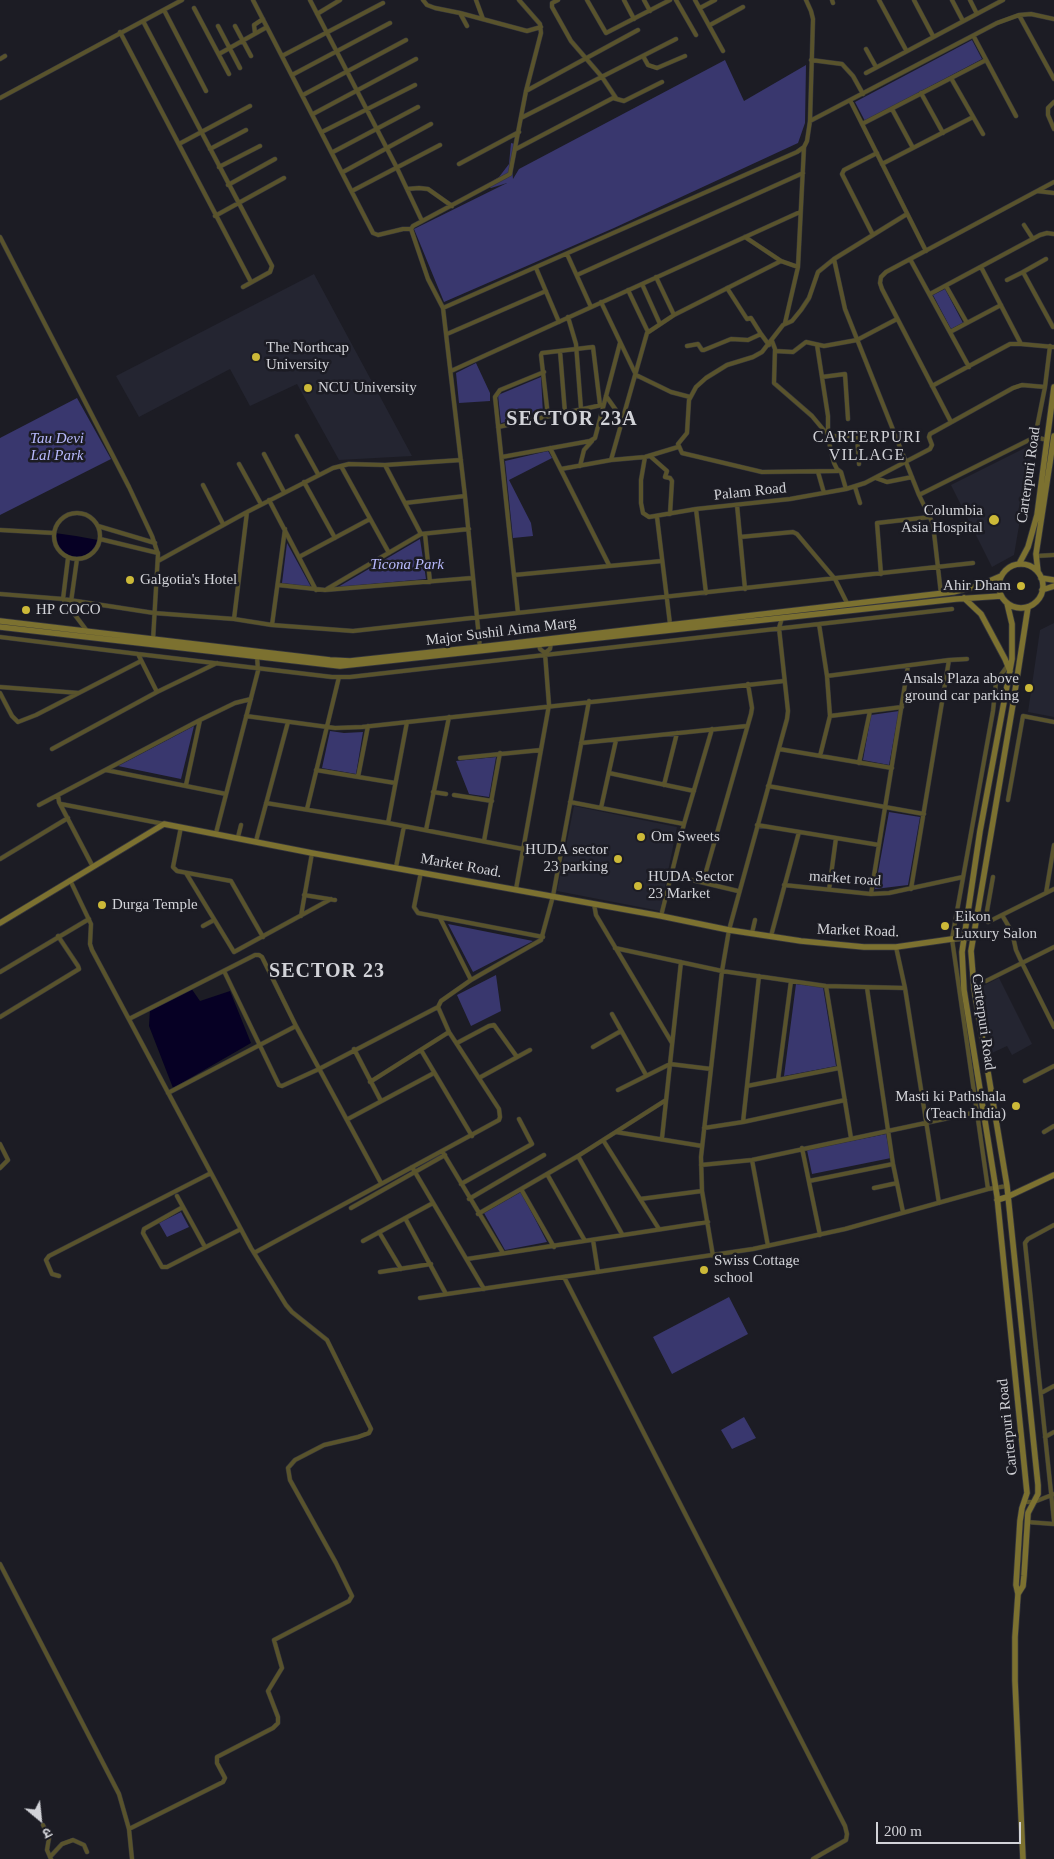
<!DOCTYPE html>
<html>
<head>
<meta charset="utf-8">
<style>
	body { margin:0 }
	#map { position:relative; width:1054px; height:1859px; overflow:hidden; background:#1c1c24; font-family:"Times New Roman","Noto Sans Devanagari",serif }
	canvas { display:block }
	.north { position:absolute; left:15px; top:1794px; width:50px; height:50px; -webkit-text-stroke:4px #1c1c24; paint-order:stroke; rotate:152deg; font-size:14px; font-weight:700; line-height:20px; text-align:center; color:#d2d3d8 }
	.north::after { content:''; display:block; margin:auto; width:18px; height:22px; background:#d2d3d8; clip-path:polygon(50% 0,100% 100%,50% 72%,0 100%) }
	.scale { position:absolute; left:876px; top:1822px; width:145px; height:22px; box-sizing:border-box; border:2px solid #d2d3d8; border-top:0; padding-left:6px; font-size:15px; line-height:18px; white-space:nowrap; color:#d2d3d8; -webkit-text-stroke:4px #1c1c24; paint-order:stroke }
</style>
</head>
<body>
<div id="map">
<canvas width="1054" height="1859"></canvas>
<div class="north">उ</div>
<div class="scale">200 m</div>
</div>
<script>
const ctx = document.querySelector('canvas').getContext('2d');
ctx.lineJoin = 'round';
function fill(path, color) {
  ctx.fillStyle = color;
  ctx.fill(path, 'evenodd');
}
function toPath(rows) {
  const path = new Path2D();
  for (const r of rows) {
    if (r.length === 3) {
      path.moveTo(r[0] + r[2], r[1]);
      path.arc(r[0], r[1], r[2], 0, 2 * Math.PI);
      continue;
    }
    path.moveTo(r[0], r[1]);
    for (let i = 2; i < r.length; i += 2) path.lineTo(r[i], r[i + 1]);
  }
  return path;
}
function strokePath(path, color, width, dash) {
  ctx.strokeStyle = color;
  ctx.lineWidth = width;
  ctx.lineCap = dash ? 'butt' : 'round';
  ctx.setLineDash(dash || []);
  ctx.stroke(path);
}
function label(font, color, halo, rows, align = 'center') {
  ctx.font = font + ' "Times New Roman",serif';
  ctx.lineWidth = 5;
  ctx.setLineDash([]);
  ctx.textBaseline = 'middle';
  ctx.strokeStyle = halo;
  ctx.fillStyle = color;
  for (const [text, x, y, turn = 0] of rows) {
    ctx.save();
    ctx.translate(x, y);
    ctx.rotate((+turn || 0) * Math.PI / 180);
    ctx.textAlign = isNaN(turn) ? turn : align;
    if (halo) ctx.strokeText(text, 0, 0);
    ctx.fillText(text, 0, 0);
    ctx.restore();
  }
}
fill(toPath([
	[314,274,412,456,339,460,297,384,250,406,230,369,139,417,116,376],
	[1033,444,1014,555,992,567,951,485],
	[1054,623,1054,717,1028,712,1040,630],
	[574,806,677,827,660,911,557,891],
	[999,978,1032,1044,1012,1055,1007,1046,992,1053,983,986]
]), '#242531');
fill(toPath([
	[972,40,982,59,865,121,855,102],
	[725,60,744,101,806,65,805,123,798,143,614,228,444,302,414,229,507,183,491,188,486,185,499,177,509,164,511,143,515,144,513,149,516,152,512,167,513,179,519,169],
	[945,289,963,323,951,329,933,295],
	[476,363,490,393,490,401,459,403,456,373],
	[541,377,543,414,501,423,498,395],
	[77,398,111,459,0,515,0,438],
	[548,451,552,458,509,480,531,523,533,536,513,538,505,461],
	[420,539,426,579,338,587,391,556],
	[287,543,311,587,282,583],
	[899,711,889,765,863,760,871,715],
	[194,726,181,779,118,766],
	[330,731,344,733,363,732,356,774,322,768],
	[496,757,489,797,469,794,456,761],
	[889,812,920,817,908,885,875,889],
	[448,924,533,941,473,972],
	[496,975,501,1011,471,1026,457,995],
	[796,984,823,987,836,1066,784,1076],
	[886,1134,891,1158,812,1174,807,1150],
	[521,1192,547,1242,505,1250,484,1213],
	[181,1212,189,1227,167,1237,159,1223],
	[729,1297,748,1334,672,1374,653,1337],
	[744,1417,756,1438,732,1449,721,1430]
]), '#39376e');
fill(toPath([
	[55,533,76,536,98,540,95,549,85,556,74,557,66,555,56,543],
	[191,988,200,1001,230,991,251,1043,173,1088,149,1026,150,1009]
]), '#060024');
const street = toPath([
	[253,0,373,233,378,235,403,229,411,229],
	[310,0,397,168,422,221],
	[423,0,427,5,435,8,460,13,527,31,541,27],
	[476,0,483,19],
	[558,0,552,3,552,7,571,41,602,77,616,98],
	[587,0,606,33,670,0],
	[624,0,634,19],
	[644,0,650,11],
	[676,0,696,35],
	[695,0,723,51],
	[832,0,833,3],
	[879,0,906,50],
	[914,0,933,36],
	[952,0,963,21],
	[970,0,977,14],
	[194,8,229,74],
	[700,8,715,0],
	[164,10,206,91],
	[460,13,467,26],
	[317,14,340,0],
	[1019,15,1054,79],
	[143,21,272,266,270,272,243,287],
	[710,25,743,7],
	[218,26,240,68],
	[235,26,251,56],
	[120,32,251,282],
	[255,33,254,25,263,19],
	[974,37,1016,116],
	[866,49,876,67],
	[219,54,267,27],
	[282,56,383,3],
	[643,56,648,65,657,68,685,56],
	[0,59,5,56],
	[811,60,842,64,853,76,863,94],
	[866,73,1003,0],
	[292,75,390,23],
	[951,78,983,134],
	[526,91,638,30],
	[921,93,943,133],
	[303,95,406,40],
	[0,98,182,0],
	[850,100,926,251],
	[1054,102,1048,108,1048,115,1054,129],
	[892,109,913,148],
	[313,114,416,59],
	[521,118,676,39],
	[810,121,997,23,1019,15,1031,14,1054,19],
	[862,124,986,60],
	[322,132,415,85],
	[179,144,250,106],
	[210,149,246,130],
	[516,149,613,98,624,101,662,82],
	[333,152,418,107],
	[459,164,519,132],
	[882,164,973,117],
	[219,167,260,146],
	[343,172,431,124],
	[228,185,275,159],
	[407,189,419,188,428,189,452,206],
	[352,191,440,145],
	[1037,191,1054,193],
	[215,216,284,178],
	[1024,225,1033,239],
	[873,235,842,174,844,170,877,153],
	[0,237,129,487,152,536,158,554,153,640],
	[745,237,781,261,798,267],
	[567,254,591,307],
	[834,259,845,309,919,495,933,524,941,594],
	[910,259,969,367],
	[1046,259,1023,272,1053,327],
	[981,267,1021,344],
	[536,268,559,322],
	[577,275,803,173],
	[656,277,674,315],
	[1007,280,1023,272],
	[642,284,660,324],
	[946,286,967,323],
	[727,288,747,319,751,318,761,334],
	[628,290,648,332],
	[930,294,1040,235,1047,233,1054,234],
	[601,302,636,375,671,392,690,397],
	[443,308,797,152,804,147],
	[568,317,576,344,581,409],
	[785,323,798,267,804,147,807,141,810,121,813,19,811,11,806,0],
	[950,332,1001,305],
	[447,334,546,291],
	[772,341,775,349,774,383,812,416,827,434,834,463,837,469,841,472,846,489,865,483,930,449,932,445,929,437,930,434,1013,388,1022,385,1045,387],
	[817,345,828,416,828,436,857,436,859,464],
	[687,346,698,344,702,350,704,350,731,339,748,340,761,334,769,345],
	[560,351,565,413],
	[775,351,793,352,806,342,824,346,857,340,897,319],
	[451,371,800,212],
	[822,377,845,374,848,419],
	[932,386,1010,344,1021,344,1054,347],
	[606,396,623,420],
	[548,416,541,355,542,353,593,347,600,405],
	[951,422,882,289,880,283,881,277,886,272,1054,182],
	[498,427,602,405],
	[297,436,318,474],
	[1035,437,1045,387,1050,346],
	[550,448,609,565],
	[264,454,284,492],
	[650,456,667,471,665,477,670,478,672,481,670,514],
	[502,457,590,441,595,438,620,343],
	[645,457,641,480,641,503,643,513,649,517,696,509,790,499,846,489],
	[611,460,647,333,674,315,781,261],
	[239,464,261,504],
	[385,465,421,534],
	[341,466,389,553],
	[580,466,584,450,592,441],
	[561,469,611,460,645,457,678,447],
	[838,471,762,472,682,453,678,444,687,433,689,400,696,387,706,378,727,365,753,357,762,352,783,325,792,321,801,310,809,298,818,272,834,259,907,214],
	[818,472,824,493],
	[876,478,887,482,912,477],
	[304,482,335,538],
	[203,485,223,524],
	[855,487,860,503],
	[919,495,1035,437,1047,440],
	[269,500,316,590],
	[405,503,465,496],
	[737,505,745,589],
	[696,509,706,593],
	[77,536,23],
	[657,517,670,624],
	[98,526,155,543],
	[0,530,54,533],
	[934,530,966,524],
	[425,534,430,582],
	[740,537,793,532,797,534,835,579,848,605],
	[100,539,158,553],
	[1036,556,1054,555],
	[299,557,370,519],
	[68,558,63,599,87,631],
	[158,561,247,512,333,468,349,464,385,465,461,460],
	[881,574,877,523,930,517],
	[514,575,662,561],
	[278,585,325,590,472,578],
	[327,589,421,534,469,529],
	[0,594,63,599,154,613,234,619,272,625,353,631,973,563],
	[71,602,77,559],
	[518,613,495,397,500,390,544,372],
	[234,619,247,512],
	[819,624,827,676,830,716,820,756],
	[272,625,285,529],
	[0,637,138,654,157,692],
	[480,648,465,496,443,308,428,279,411,229,413,226,510,174,526,91,541,33,540,24,519,0],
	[545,653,550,649,551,643],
	[138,654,332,677,350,677,952,609],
	[827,676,949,660,967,659],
	[0,687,79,693],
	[0,693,12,716,18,722,36,715,141,661],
	[246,716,335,728,362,727,784,681],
	[830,716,902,707],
	[581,743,747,726],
	[52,749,157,692,217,663],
	[779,749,892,768],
	[460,758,541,750],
	[859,763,870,711],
	[106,770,226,794],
	[316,770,395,783],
	[609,773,694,791],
	[358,777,368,726],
	[186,785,200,720],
	[664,785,677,733],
	[768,786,924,814],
	[433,792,446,794],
	[58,795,59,802,93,867],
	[454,795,492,801],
	[1008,800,1023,716,1054,722],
	[570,802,684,824],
	[266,803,388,823,523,849],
	[61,804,164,824],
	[39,805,200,720,235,703,251,699],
	[601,808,616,740],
	[307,809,339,677],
	[388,823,407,722],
	[757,825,879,845],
	[181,827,173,867,177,871,231,881,263,937],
	[426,830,449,717],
	[216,833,258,671,257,656],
	[238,837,241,825],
	[256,841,288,722],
	[484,841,500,753],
	[0,859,68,818],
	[396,867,404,826],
	[421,872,414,907,418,913,543,937],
	[186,873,234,952,331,899],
	[671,875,738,891],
	[993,877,987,911,988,922,1054,889],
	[70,880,91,924,90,944,92,950,251,1248,286,1305,292,1312,327,1340,371,1429,369,1433,358,1437,324,1445,295,1460,288,1468,290,1480,336,1563,352,1596,349,1601,274,1640,282,1668,268,1691,278,1717,278,1723,273,1728,217,1757,217,1763,225,1778,223,1782,129,1829],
	[703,882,751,714,752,708,748,684],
	[784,885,871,894,889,893,963,877],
	[516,889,549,705,545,653,540,649,539,645],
	[911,889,949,660],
	[829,890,836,838],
	[1046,893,1054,845],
	[871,894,908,666],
	[304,895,335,900],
	[594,904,596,915,672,1043],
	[1002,915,1012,932,1016,950,1022,963,1054,1027],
	[301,916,312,853],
	[661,916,684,824,712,729],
	[440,918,471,980],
	[203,926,214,920],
	[752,933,755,920],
	[771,936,799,832],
	[896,947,905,988,939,1203],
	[615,948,722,971,826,986,905,988],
	[224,971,277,1081,279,1085,282,1086,319,1069,438,1007],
	[0,972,89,919],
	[986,981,1054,947],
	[826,986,851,1138],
	[867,988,893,1164,903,1212],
	[612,1014,646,1075],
	[0,1017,79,969,78,966,58,936],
	[129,1019,255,955,259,955,262,957,296,1026,381,1183],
	[457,1043,489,1026,494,1025,517,1057],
	[593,1047,621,1031],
	[354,1049,381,1101],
	[421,1050,472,1136],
	[479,1078,530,1050],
	[778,1080,791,981],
	[1025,1081,1054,1066],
	[370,1082,449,1032],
	[747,1086,839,1068],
	[618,1090,670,1064,711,1069],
	[168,1093,296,1026],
	[348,1119,434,1073],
	[743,1122,759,976],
	[704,1128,743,1122,845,1100],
	[616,1132,702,1146],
	[1044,1132,1054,1126],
	[662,1138,681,962],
	[603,1140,659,1229],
	[0,1144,8,1160,0,1168],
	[802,1148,820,1235],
	[442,1151,503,1253],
	[578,1156,622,1234],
	[752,1160,768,1246],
	[701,1165,752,1160,977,1112],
	[412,1167,484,1289],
	[547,1174,585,1241],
	[809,1181,893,1164],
	[461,1184,532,1144,519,1119],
	[874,1188,897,1183],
	[521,1189,554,1247],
	[988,1189,952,939,993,711,996,682,1008,665],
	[177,1196,205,1247],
	[469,1199,544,1155],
	[640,1199,702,1191],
	[183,1207,144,1229,143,1233,162,1267,167,1267,241,1229],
	[351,1208,445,1155],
	[478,1214,578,1156,666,1100],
	[405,1218,446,1294],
	[1054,1225,1028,1239,1025,1243,1054,1521],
	[379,1232,401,1269],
	[593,1240,598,1272],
	[363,1241,433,1203],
	[254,1253,499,1120,500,1117,499,1109,449,1032,438,1007,441,1001,471,980,541,940,553,896,589,701],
	[713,1256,702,1191,701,1157,722,971,729,930,787,719,788,711,779,628,782,618],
	[467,1259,708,1222],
	[380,1272,431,1264],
	[59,1276,52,1274,46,1260,49,1256,211,1173],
	[564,1277,845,1826,847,1834,846,1840,813,1859],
	[420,1298,753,1249,845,1229,988,1189,1007,1186],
	[1041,1393,1054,1386],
	[1045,1437,1054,1432],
	[1024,1502,1034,1502,1054,1494],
	[1027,1522,1054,1524],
	[0,1564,119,1794,129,1829,132,1859],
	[43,1825,49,1838,47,1850,51,1859],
	[50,1857,62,1844,73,1840,84,1845,87,1852]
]);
const secondary = toPath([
	[1019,564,1028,547,1037,515,1054,387],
	[1021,586,22],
	[1038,572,1036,554,1054,436],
	[1041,578,1054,580],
	[1042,590,1054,586],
	[964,598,981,614,1005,659,1010,671],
	[1007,603,1012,624,1012,659,980,831,962,952,964,990,997,1196,1027,1493,1022,1508,1020,1521,1016,1585,1018,1594,1015,1637,1015,1681,1023,1859],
	[0,621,330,660,350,661,480,647,953,592,978,586,1001,576],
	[0,627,340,666,956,599,1001,596],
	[0,923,164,824,312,853,661,916,729,930,801,941,864,947,896,947,952,939,974,937],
	[997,1200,1007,1197,1054,1175],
	[1018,1594,1023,1586,1024,1576,1028,1513,1038,1494,1038,1485,1007,1186,974,988,971,951,1013,704,1028,607]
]);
strokePath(street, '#35363d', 5);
strokePath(secondary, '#35363d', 7);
strokePath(street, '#59532c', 4);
strokePath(secondary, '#7c7130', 5.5);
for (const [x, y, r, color] of [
	[256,357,5,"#ccb938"],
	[308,388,5,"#ccb938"],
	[994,520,6,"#ccb938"],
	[130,580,5,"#ccb938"],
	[1021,586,5,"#ccb938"],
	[26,610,5,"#ccb938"],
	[1029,688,5,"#ccb938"],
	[641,837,5,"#ccb938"],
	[618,859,5,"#ccb938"],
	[638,886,5,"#ccb938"],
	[102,905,5,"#ccb938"],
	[945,926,5,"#ccb938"],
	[1016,1106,5,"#ccb938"],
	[704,1270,5,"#ccb938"]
]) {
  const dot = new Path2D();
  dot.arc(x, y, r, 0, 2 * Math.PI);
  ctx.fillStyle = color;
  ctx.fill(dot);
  strokePath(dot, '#1c1c24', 2);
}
label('15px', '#d2d3d8', '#1c1c24', [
	["The Northcap",266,348],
	["University",266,365],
	["NCU University",318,388],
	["Columbia",983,511,"right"],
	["Asia Hospital",983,528,"right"],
	["Galgotia's Hotel",140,580],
	["Ahir Dham",1011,586,"right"],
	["HP COCO",36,610],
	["Ansals Plaza above",1019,679,"right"],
	["ground car parking",1019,696,"right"],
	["Om Sweets",651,837],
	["HUDA sector",608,850,"right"],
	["23 parking",608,867,"right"],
	["HUDA Sector",648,877],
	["23 Market",648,894],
	["Durga Temple",112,905],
	["Eikon",955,917],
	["Luxury Salon",955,934],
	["Masti ki Pathshala",1006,1097,"right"],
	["(Teach India)",1006,1114,"right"],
	["Swiss Cottage",714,1261],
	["school",714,1278]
], 'left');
label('italic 15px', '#b8bafd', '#1c1c24', [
	["Tau Devi",57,439],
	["Lal Park",57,456],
	["Ticona Park",407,565]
]);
label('15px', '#d2d3d8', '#1c1c24', [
	["Carterpuri Road",1029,475,-82],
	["Palam Road",750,492,-6],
	["Major Sushil Aima Marg",501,632,-7],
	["Market Road.",461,866,10],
	["market road",845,879,4],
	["Market Road.",858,931,2],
	["Carterpuri Road",983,1022,82],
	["Carterpuri Road",1008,1427,-96]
]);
ctx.letterSpacing = '1px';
label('16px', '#d2d3d8', '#1c1c24', [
	["CARTERPURI",867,438],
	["VILLAGE",867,456]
]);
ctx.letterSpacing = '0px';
ctx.letterSpacing = '1px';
label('bold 20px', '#d2d3d8', '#1c1c24', [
	["SECTOR 23A",572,420],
	["SECTOR 23",327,972]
]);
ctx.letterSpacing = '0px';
</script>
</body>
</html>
